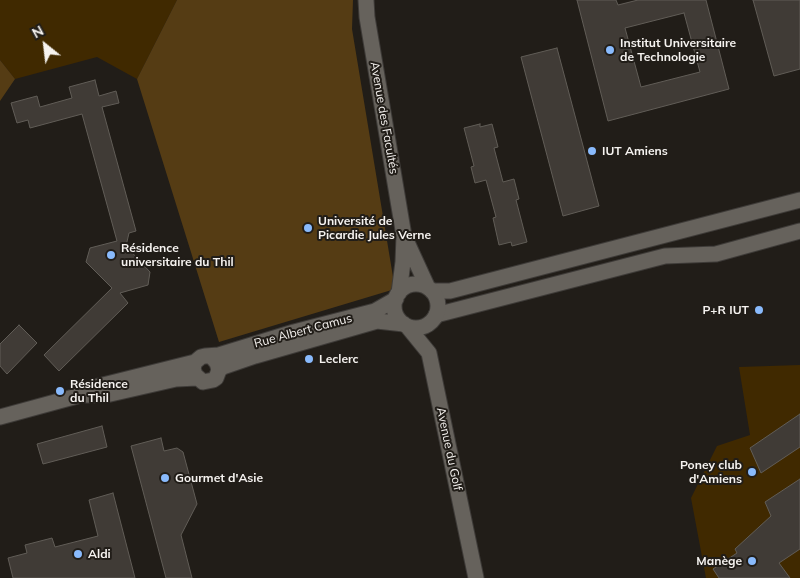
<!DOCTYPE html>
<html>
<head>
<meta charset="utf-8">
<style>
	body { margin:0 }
	#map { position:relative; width:800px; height:578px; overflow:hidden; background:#211d18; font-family:Mulish,sans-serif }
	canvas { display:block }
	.north { position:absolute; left:20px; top:20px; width:50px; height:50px; -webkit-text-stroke:4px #211d18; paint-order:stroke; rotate:331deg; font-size:14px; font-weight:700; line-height:20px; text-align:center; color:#f6f3f0 }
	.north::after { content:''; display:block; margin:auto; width:18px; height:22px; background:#f6f3f0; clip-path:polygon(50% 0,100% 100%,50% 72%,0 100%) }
</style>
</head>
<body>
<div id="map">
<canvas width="800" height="578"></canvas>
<div class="north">N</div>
</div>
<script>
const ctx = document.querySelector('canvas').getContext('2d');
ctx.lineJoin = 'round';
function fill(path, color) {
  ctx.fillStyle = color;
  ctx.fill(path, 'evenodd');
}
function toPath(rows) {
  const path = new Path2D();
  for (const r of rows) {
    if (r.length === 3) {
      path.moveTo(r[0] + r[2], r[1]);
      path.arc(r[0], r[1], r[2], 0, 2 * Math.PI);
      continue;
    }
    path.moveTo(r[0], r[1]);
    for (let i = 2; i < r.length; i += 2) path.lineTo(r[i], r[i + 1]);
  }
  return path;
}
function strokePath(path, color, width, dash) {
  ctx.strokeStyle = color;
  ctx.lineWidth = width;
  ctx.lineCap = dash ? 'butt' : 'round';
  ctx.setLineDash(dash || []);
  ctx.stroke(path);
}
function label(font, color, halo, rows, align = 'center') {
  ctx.font = font + ' Mulish,sans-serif';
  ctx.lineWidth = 4;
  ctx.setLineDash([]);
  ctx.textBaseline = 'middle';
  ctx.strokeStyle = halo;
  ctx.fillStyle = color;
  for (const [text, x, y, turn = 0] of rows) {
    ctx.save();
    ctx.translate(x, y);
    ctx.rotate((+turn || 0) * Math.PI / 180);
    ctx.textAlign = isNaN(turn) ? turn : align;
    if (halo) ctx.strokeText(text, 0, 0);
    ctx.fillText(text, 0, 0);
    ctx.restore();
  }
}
fill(toPath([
	[0,0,177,0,137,79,97,57,15,79,0,60],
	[800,365,800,578,706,578,691,498,717,446,750,435,739,367]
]), '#402900');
fill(toPath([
	[177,0,353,0,352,29,395,289,219,342,137,79],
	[0,60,15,79,0,101]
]), '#553c14');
const building = toPath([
	[577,0,616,0,618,5,638,0,706,0,729,89,608,121,577,0],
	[684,13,700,72,641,87,625,28,684,13],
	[753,0,800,0,800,69,774,76,753,0],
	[557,48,599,206,563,216,521,57,557,48],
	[95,80,99,96,116,91,119,103,102,107,136,231,129,233,126,246,150,272,148,285,120,293,128,303,59,371,44,355,112,288,86,262,90,248,117,241,82,114,30,128,28,120,17,123,11,103,37,96,40,107,72,98,69,87,95,80],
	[480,124,480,127,492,124,498,147,494,148,503,182,514,179,519,199,516,200,527,242,512,246,511,242,499,245,493,218,496,217,486,180,475,183,471,167,474,166,464,128,480,124],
	[19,325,37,343,7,374,0,366,0,344,19,325],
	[800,414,800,447,761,473,750,448,800,414],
	[102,426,107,447,43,464,37,444,102,426],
	[161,438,164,451,177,448,183,452,197,504,181,535,192,578,166,578,131,446,161,438],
	[800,479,800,549,779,563,790,578,719,578,713,569,737,553,735,549,771,516,765,502,800,479],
	[113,493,135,578,13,578,8,558,27,553,25,545,52,538,55,547,98,536,89,500,113,493]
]);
fill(building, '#403b36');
strokePath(building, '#615d57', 1);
const street = toPath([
	[432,291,450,291,800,200],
	[436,315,665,256,716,254,800,231]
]);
const secondary = toPath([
	[366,0,367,17,404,236,403,262,399,293],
	[406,240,428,288],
	[416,306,22],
	[407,326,429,353,476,578],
	[208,356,212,357,217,363,219,370,216,378,213,380,203,382,195,375,193,368,195,362,201,357,205,356,219,355,294,332,375,311,396,299],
	[219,370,223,367,255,356,377,321,404,324],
	[83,395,106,395,176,379,197,378],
	[0,417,81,395,95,387,195,362]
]);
strokePath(street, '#3e3b38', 17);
strokePath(secondary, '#3e3b38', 17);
strokePath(street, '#66625c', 15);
strokePath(secondary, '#66625c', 15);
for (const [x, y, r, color] of [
	[610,50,5,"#89bafc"],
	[592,151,5,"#89bafc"],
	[308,228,5,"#89bafc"],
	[111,255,5,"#89bafc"],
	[759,310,5,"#89bafc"],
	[309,359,5,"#89bafc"],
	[60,391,5,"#89bafc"],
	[752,472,5,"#89bafc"],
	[165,478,5,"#89bafc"],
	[78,554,5,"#89bafc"],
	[752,561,5,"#89bafc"]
]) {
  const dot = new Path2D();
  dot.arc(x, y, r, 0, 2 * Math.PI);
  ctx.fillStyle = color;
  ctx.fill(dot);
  strokePath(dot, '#211d18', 2);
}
label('bold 12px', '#f6f3f0', '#211d18', [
	["Institut Universitaire",620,43],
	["de Technologie",620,57],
	["IUT Amiens",602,151],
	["Université de",318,221],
	["Picardie Jules Verne",318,235],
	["Résidence",121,248],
	["universitaire du Thil",121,262],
	["P+R IUT",749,310,"right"],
	["Leclerc",319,359],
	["Résidence",70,384],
	["du Thil",70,398],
	["Poney club",742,465,"right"],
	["d'Amiens",742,479,"right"],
	["Gourmet d'Asie",175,478],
	["Aldi",88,554],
	["Manège",742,561,"right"]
], 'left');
label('12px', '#f6f3f0', '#211d18', [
	["Avenue des Facultés",384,118,80],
	["Rue Albert Camus",303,331,-15],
	["Avenue du Golf",449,449,78]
]);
</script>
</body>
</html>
